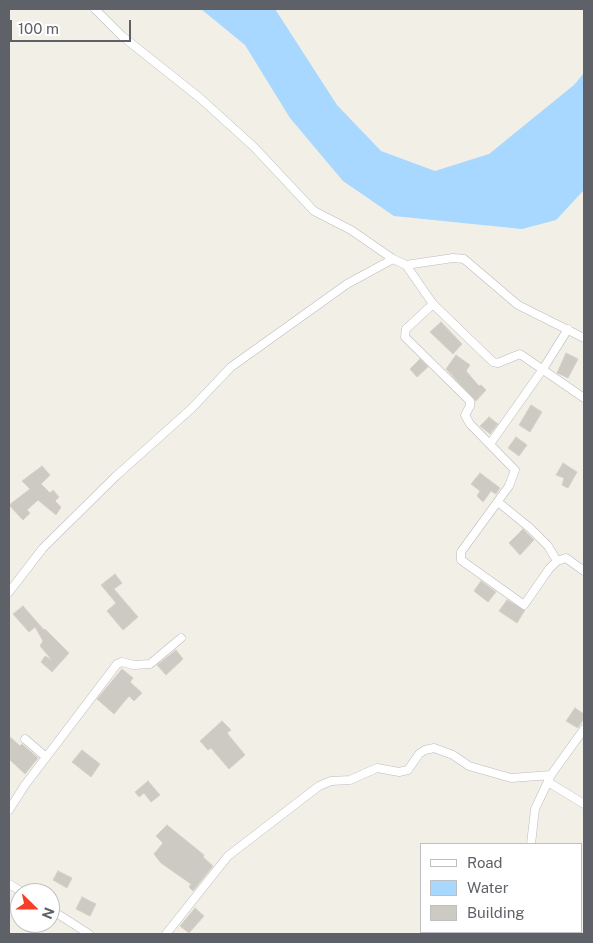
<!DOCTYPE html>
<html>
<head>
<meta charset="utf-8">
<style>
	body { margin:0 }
	#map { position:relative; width:593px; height:943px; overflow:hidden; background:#f1efe6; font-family:"Public Sans",sans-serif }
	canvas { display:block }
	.frame { position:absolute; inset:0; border:10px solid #5e6268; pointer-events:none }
	.legend { position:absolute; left:420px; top:843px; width:162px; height:90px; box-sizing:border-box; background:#fff; border:1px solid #bfc0c3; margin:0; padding:6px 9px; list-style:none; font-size:15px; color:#5e6268 }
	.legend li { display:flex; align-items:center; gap:10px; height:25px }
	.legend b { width:25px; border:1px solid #bfc0c3 }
	.north { position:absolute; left:10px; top:883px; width:50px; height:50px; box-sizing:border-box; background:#fff; border:1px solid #bfc0c3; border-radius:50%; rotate:112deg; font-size:14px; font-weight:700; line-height:20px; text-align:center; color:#5e6268 }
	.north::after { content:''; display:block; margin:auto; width:18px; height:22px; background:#f53f29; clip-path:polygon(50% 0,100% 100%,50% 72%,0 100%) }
	.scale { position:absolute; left:10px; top:20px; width:121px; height:22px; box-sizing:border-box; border:2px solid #5e6268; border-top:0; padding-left:6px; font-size:15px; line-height:18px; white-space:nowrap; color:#5e6268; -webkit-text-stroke:4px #fff; paint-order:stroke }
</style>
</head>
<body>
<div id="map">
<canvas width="593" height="943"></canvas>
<div class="frame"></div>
<ul class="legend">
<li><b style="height:6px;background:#fff"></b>Road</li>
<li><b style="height:14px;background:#a8d7ff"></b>Water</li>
<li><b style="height:14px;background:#cccac3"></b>Building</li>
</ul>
<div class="north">N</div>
<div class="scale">100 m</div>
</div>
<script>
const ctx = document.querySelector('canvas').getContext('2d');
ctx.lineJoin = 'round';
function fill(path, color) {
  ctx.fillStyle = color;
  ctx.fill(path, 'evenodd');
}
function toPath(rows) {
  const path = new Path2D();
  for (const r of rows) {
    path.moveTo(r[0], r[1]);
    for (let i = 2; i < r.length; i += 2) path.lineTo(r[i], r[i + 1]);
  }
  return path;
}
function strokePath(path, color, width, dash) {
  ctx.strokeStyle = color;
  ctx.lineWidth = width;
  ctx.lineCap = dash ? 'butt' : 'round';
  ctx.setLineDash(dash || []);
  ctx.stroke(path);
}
fill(toPath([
	[201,9,275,9,337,105,381,151,435,171,489,154,574,85,584,73,584,190,556,220,522,229,394,216,343,181,290,118,245,45]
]), '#a8d7ff');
const building = toPath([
	[441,322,462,344,453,354,430,332,441,322],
	[566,353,578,359,568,378,557,373,566,353],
	[456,355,470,365,466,371,479,386,481,385,486,390,476,401,446,369,456,355],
	[420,359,428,367,417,377,410,369,420,359],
	[531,405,542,412,530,432,519,425,531,405],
	[489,417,498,424,490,434,480,426,489,417],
	[516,437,527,445,519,456,508,448,516,437],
	[563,463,577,472,568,488,562,485,564,478,556,475,563,463],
	[42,466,50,475,41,484,50,493,53,490,59,497,55,501,61,507,56,515,38,500,27,510,30,513,23,520,9,505,30,489,22,481,42,466],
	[480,473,500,488,496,494,491,491,483,502,477,496,480,491,471,484,480,473],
	[523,529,534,540,520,555,509,543,523,529],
	[115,574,122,583,114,589,138,617,123,630,107,611,116,603,101,585,115,574],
	[481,581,496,592,488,602,474,591,481,581],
	[507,600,525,610,517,623,499,611,507,600],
	[23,606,44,630,45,629,69,653,52,672,41,662,45,656,52,660,40,646,43,641,35,627,29,632,13,614,23,606],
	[176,650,183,659,166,675,157,665,176,650],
	[122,669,133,678,130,682,142,693,134,701,129,696,114,714,97,699,122,669],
	[575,708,584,714,584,718,578,728,566,721,575,708],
	[222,721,231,730,227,733,245,755,229,769,211,748,208,750,200,741,222,721],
	[9,736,20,746,22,744,38,758,25,774,9,759,9,736],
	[82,750,100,764,91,777,72,762,82,750],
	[148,781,160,795,151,802,144,793,139,797,135,792,148,781],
	[167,825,204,855,203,857,213,866,193,891,189,887,191,884,161,863,154,854,163,843,156,836,167,825],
	[58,871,72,878,67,888,53,880,58,871],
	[82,897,96,904,90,916,76,909,82,897],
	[195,908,204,916,189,933,180,926,195,908]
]);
fill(building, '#cccac3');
strokePath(building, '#d6d1c4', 1);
const street = toPath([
	[95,9,122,36,200,98,254,147,314,211,351,230,393,259,406,265,453,258,464,259,518,305,584,338],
	[406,265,433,304,493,362,498,363,520,354,584,398],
	[433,304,406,329,405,337,470,401,470,406,465,415,470,424,515,470,509,486,461,552,461,560,524,605,549,569,557,561,566,558,584,571],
	[490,444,543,369,568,329],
	[498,502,530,528,548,546,557,561],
	[9,592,43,548,116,476,191,409,231,367,347,284,393,259],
	[25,739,46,757],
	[548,782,584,804],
	[9,810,25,785,117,664,122,662,134,665,150,664,181,638],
	[531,844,535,809,551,775,584,729],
	[9,884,24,893],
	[50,909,89,934],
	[166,934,228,856,319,786,331,781,350,780,377,768,399,772,408,770,419,754,425,750,434,748,453,755,469,766,511,778,551,775]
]);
strokePath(street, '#b9bcc1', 9);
strokePath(street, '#fff', 8);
</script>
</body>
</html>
